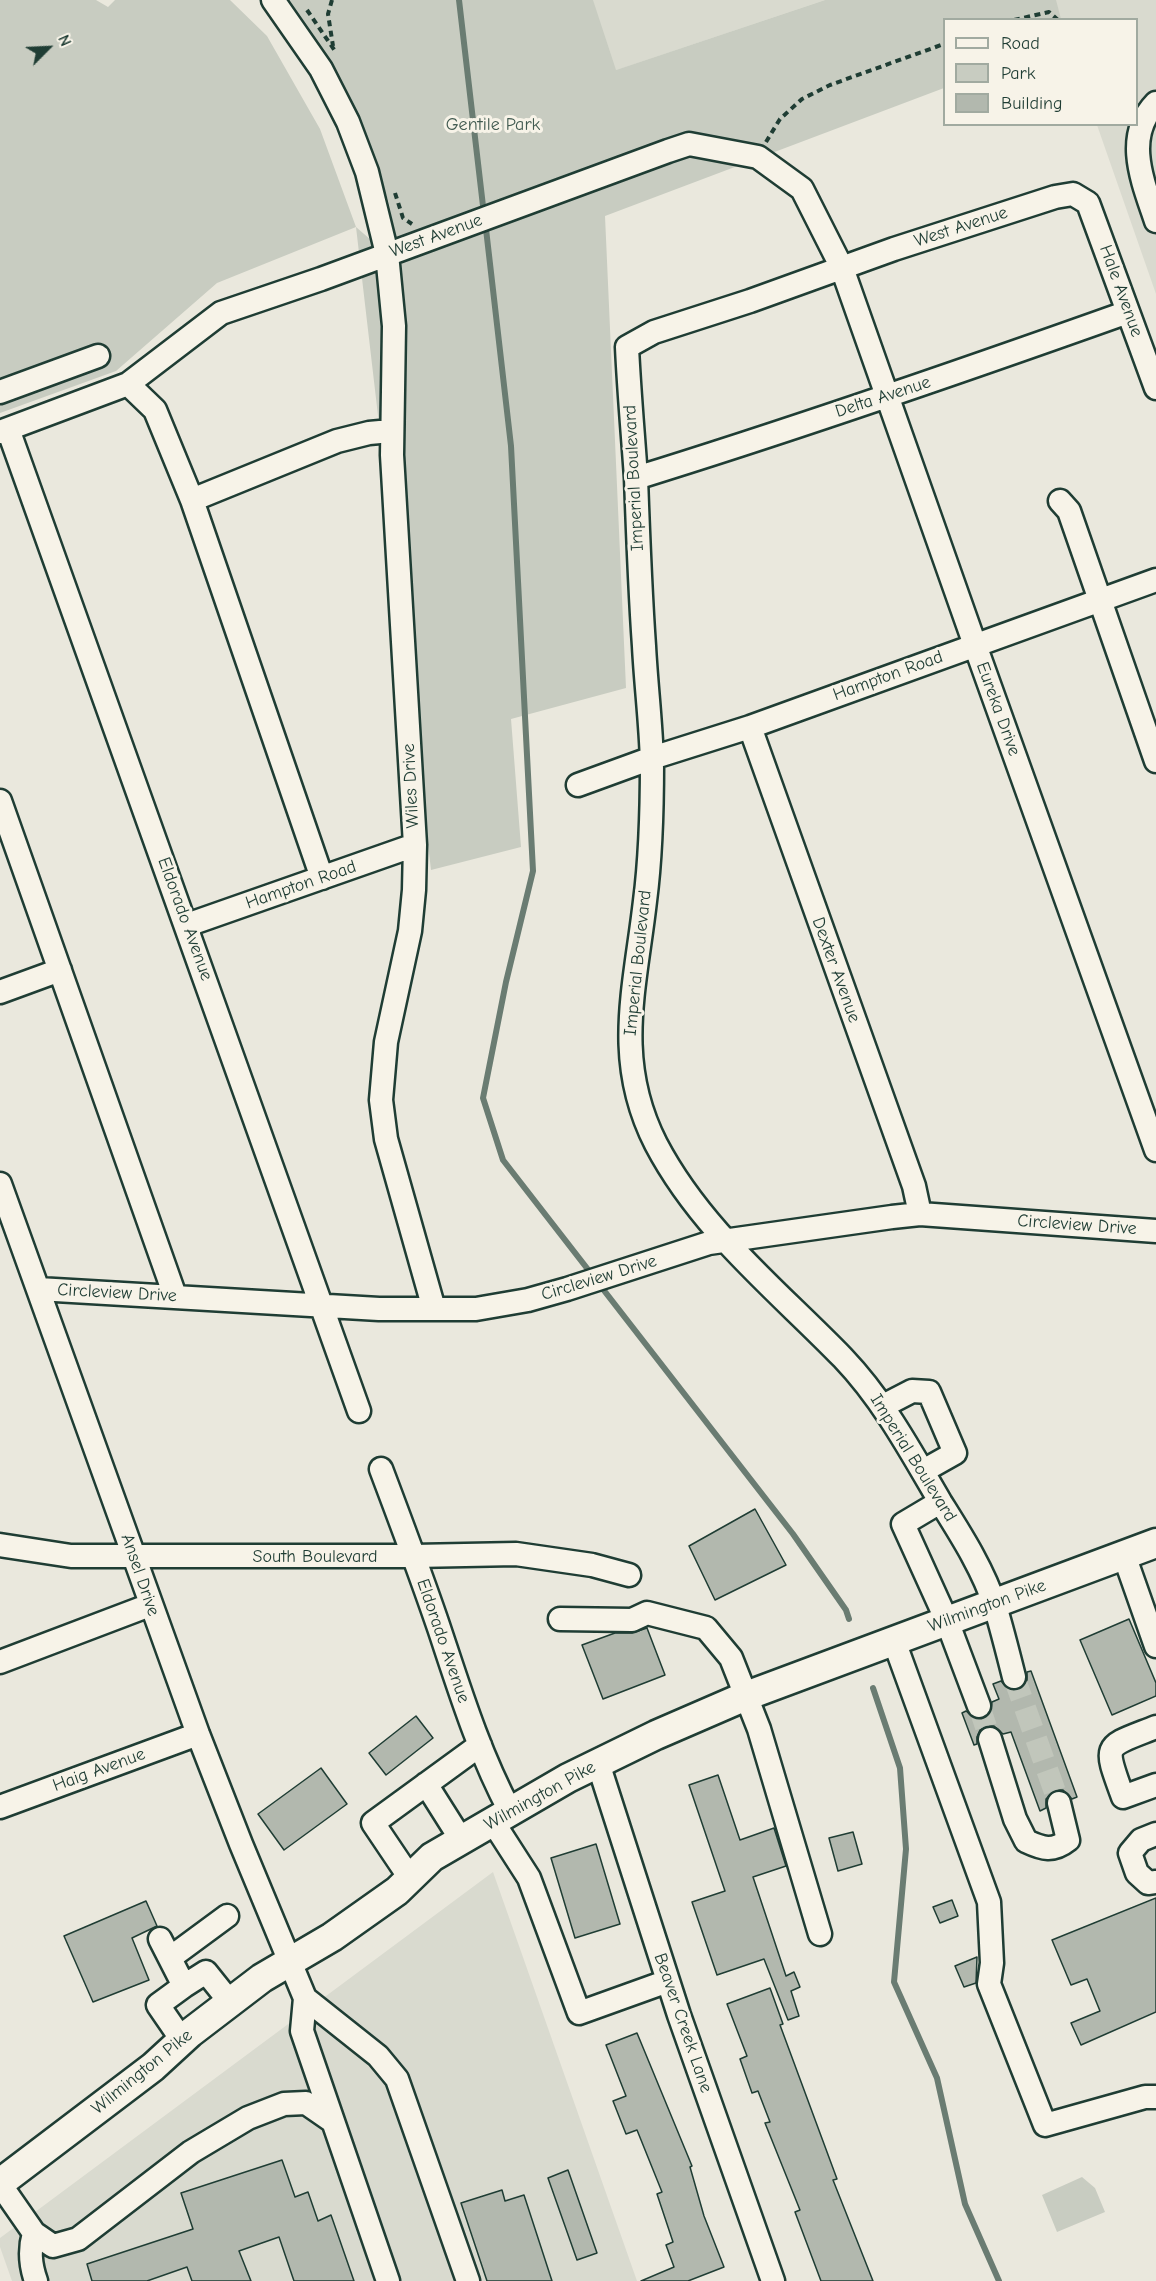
<!DOCTYPE html>
<html>
<head>
<meta charset="utf-8">
<style>
	body { margin:0 }
	#map { position:relative; width:1156px; height:2281px; overflow:hidden; background:#eae8dd; font-family:"Comic Neue",sans-serif }
	canvas { display:block }
	.legend { position:absolute; left:943px; top:18px; width:195px; height:108px; box-sizing:border-box; background:#f7f3e8; border:2px solid #a1aaa0; margin:0; padding:8px 10px; list-style:none; font-size:18px; color:#1f3d34 }
	.legend li { display:flex; align-items:center; gap:12px; height:30px }
	.legend b { width:30px; border:2px solid #a1aaa0 }
	.north { position:absolute; left:18px; top:18px; width:60px; height:60px; -webkit-text-stroke:4px #f7f3e8; paint-order:stroke; rotate:66deg; font-size:16px; font-weight:700; line-height:24px; text-align:center; color:#1f3d34 }
	.north::after { content:''; display:block; margin:auto; width:21px; height:27px; background:#1f3d34; clip-path:polygon(50% 0,100% 100%,50% 72%,0 100%) }
</style>
</head>
<body>
<div id="map">
<canvas width="1156" height="2281"></canvas>
<ul class="legend">
<li><b style="height:8px;background:#f7f3e8"></b>Road</li>
<li><b style="height:16px;background:#c8ccc1"></b>Park</li>
<li><b style="height:16px;background:#b2b8ae"></b>Building</li>
</ul>
<div class="north">N</div>
</div>
<script>
const context = document.querySelector('canvas').getContext('2d');
context.lineJoin = 'round';
function fillPath(path, color) {
  context.fillStyle = color;
  context.fill(path, 'evenodd');
}
function strokePath(path, color, width, dash) {
  context.strokeStyle = color;
  context.lineWidth = width;
  context.lineCap = dash ? 'butt' : 'round';
  context.setLineDash(dash || []);
  context.stroke(path);
}
function drawText(font, color, halo, rows, align = 'center') {
  context.font = font + ' "Comic Neue",sans-serif';
  context.lineWidth = 6;
  context.setLineDash([]);
  context.textBaseline = 'middle';
  context.strokeStyle = halo;
  context.fillStyle = color;
  for (const [text, x, y, turn = 0] of rows) {
    context.save();
    context.translate(x, y);
    context.rotate((+turn || 0) * Math.PI / 180);
    context.textAlign = isNaN(turn) ? turn : align;
    if (halo) context.strokeText(text, 0, 0);
    context.fillText(text, 0, 0);
    context.restore();
  }
}
fillPath(new Path2D(`
	M 540,0 L 825,0 L 551,92 Z
	M 1053,0 L 1156,0 L 1156,294 L 1097,125 L 1136,124 L 1136,20 L 1060,19 Z
	M 493,1872 L 637,2281 L 12,2281 L 0,2247 L 0,2238 Z`), '#d9dacf');
fillPath(new Path2D(`
	M 0,0 L 96,0 L 108,7 L 115,0 L 230,0 L 267,36 L 320,129 L 356,227 L 387,254 L 395,241 C 392,228 392,213 388,200 C 367,136 328,53 287,0 L 593,0 L 616,70 L 825,0 L 1056,0 L 1061,19 L 944,20 L 944,88 L 605,216 L 626,688 L 511,719 L 521,847 L 431,870 L 356,227 L 217,283 L 116,371 L 0,413 Z
	M 1082,2177 L 1095,2188 L 1105,2212 L 1057,2232 L 1042,2195 Z`), '#c8ccc1');
strokePath(new Path2D(`
	M 459,0 L 483,206
	M 486,229 L 511,446 L 533,871 L 506,982 L 483,1098 L 503,1160 L 593,1276
	M 599,1284 L 793,1534 L 846,1610 L 849,1619
	M 873,1688 L 900,1768 L 906,1849 L 894,1982 L 937,2078 L 965,2204 L 999,2281`), '#6a7c72', 6);
const building = new Path2D(`
	M 755,1509 L 786,1565 L 715,1600 L 689,1546 Z
	M 1129,1619 L 1156,1683 L 1156,1696 L 1112,1715 L 1080,1640 Z
	M 647,1628 L 665,1675 L 603,1699 L 582,1645 L 615,1633 L 632,1633 Z
	M 1031,1671 L 1077,1797 L 1072,1799 L 1063,1790 L 1055,1790 L 1046,1799 L 1046,1808 L 1040,1811 L 1011,1732 L 1003,1734 L 994,1726 L 985,1726 L 980,1730 L 977,1737 L 977,1744 L 974,1745 L 962,1713 L 966,1711 L 976,1719 L 984,1718 L 990,1714 L 992,1702 L 999,1699 L 993,1684 L 1001,1681 L 1010,1690 L 1018,1690 L 1024,1686 L 1027,1680 L 1027,1672 Z
	M 416,1716 L 433,1738 L 386,1775 L 369,1753 Z
	M 321,1768 L 347,1804 L 284,1850 L 258,1814 Z
	M 718,1775 L 740,1840 L 774,1828 L 786,1866 L 753,1877 L 786,1976 L 794,1972 L 800,1987 L 791,1991 L 799,2016 L 788,2020 L 764,1959 L 717,1975 L 692,1902 L 725,1891 L 689,1785 Z
	M 853,1832 L 862,1864 L 838,1871 L 829,1838 Z
	M 596,1844 L 620,1924 L 575,1938 L 551,1858 Z
	M 1156,1898 L 1156,2012 L 1081,2045 L 1071,2023 L 1100,2011 L 1087,1979 L 1071,1985 L 1052,1940 Z
	M 952,1900 L 958,1916 L 940,1923 L 933,1907 Z
	M 146,1901 L 157,1926 L 132,1938 L 149,1980 L 93,2002 L 64,1936 Z
	M 977,1957 L 976,1983 L 964,1987 L 955,1966 Z
	M 770,1988 L 783,2024 L 780,2025 L 837,2179 L 833,2180 L 873,2281 L 821,2281 L 795,2212 L 800,2210 L 765,2123 L 770,2122 L 758,2091 L 752,2093 L 740,2059 L 747,2056 L 727,2004 Z
	M 637,2033 L 692,2166 L 690,2167 L 704,2216 L 724,2267 L 688,2281 L 641,2281 L 674,2267 L 666,2245 L 673,2242 L 657,2194 L 662,2192 L 637,2130 L 626,2134 L 613,2101 L 626,2096 L 606,2045 Z
	M 282,2160 L 295,2197 L 308,2192 L 318,2221 L 331,2215 L 354,2281 L 294,2281 L 279,2237 L 239,2251 L 251,2281 L 192,2281 L 187,2267 L 147,2281 L 92,2281 L 87,2264 L 193,2229 L 181,2193 Z
	M 568,2170 L 597,2253 L 577,2260 L 548,2178 Z
	M 502,2190 L 505,2201 L 524,2195 L 552,2281 L 487,2281 L 461,2203 Z`);
fillPath(building, '#b2b8ae');
strokePath(building, '#1f3d34', 1.5);
strokePath(new Path2D(`
	M 1014,1677 L 1059,1803
	M 979,1706 L 990,1739`), '#c1c6bb', 22, [22, 11]);
const minor = new Path2D(`
	M 273,0 L 321,69 L 348,122 L 367,172 L 387,254 L 394,326 L 392,455 L 415,845 L 414,890 L 410,931 L 386,1042 L 381,1100 L 386,1139 L 434,1309
	M 1156,103 C 1123,137 1143,182 1156,221
	M 128,384 L 155,410 L 192,500 L 322,878
	M 0,392 L 98,356
	M 8,429 L 359,1411
	M 0,432 L 128,384 L 221,313 L 321,279 L 668,151 L 689,144 L 758,157 L 802,189 L 842,268 L 975,645 L 1156,1150
	M 636,478 C 801,427 965,370 1128,312
	M 192,500 L 337,441 L 369,433 L 391,431
	M 1060,501 L 1069,511 L 1156,761
	M 750,727 L 914,1186 L 920,1214
	M 578,785 L 652,758 L 750,727 L 1156,580
	M 0,801 L 175,1296
	M 187,925 L 415,845
	M 0,992 L 60,970
	M 0,1184 L 198,1734 L 241,1844 L 305,1998 L 378,2056 L 397,2079 L 468,2281
	M 38,1289 L 379,1309 L 476,1309 L 528,1300 L 567,1289 L 709,1243 L 892,1217 L 920,1214 L 1156,1231
	M 883,1406 L 912,1391 L 929,1392 L 955,1453 L 923,1471
	M 381,1469 C 401,1522 421,1575 439,1628 C 460,1691 479,1753 510,1811
	M 940,1502 L 903,1524 L 947,1621 L 979,1706
	M 0,1545 L 71,1556 L 414,1556 L 516,1554 L 592,1565 L 629,1575
	M 1124,1555 L 1156,1646
	M 560,1619 L 632,1620 L 647,1613 L 706,1628 L 731,1658 L 759,1729 L 820,1934
	M 894,1641 L 989,1902 L 992,1963 L 989,1984 L 1045,2125 L 1145,2097 L 1156,2097
	M 0,1662 L 150,1605
	M 1014,1677 C 1008,1653 1002,1629 995,1606 C 983,1569 961,1535 941,1503 C 911,1452 884,1401 843,1358 C 777,1290 701,1230 656,1144 C 613,1060 635,989 645,901 C 651,855 652,809 652,763 C 651,724 646,685 644,646 C 640,590 638,534 636,478 C 633,434 629,391 627,347 L 654,332 L 750,301 L 894,249 L 1055,197 L 1073,194 L 1088,203 L 1156,388
	M 1156,1727 C 1103,1748 1103,1742 1123,1797 L 1156,1785
	M 990,1739 L 1015,1819 L 1026,1841 C 1043,1849 1053,1852 1068,1840 L 1059,1803
	M 598,1763 L 679,2015 L 773,2281
	M 426,1784 L 462,1841
	M 0,1807 L 198,1734
	M 493,1822 L 529,1878 L 579,2013 L 668,1981
	M 1156,1834 L 1141,1840 L 1130,1853 L 1137,1873 L 1148,1883 L 1156,1882
	M 410,1878 L 373,1823 L 480,1745
	M 160,1939 L 184,1986 L 158,2005 L 182,2040
	M 170,1958 L 227,1916
	M 184,1986 L 206,1972 L 230,2002
	M 305,1998 L 302,2031 L 388,2281
	M 0,2184 L 34,2233 L 53,2246 L 78,2239 L 191,2152 L 248,2118 L 284,2104 L 306,2103 L 332,2121
	M 34,2233 C 29,2250 30,2264 36,2281`);
const major = new Path2D(`
	M 0,2183 L 153,2067 L 190,2033 L 262,1978 L 332,1937 L 397,1891 L 432,1857 L 568,1778 L 656,1735 L 746,1696 L 1156,1543`);
strokePath(minor, '#1f3d34', 27);
strokePath(major, '#1f3d34', 33);
strokePath(new Path2D(`
	M 332,0 L 328,14 L 333,46
	M 307,10 L 335,51
	M 1014,20 L 1049,12 L 1058,20
	M 766,142 L 780,119 L 802,99 L 830,85 L 944,44
	M 395,193 L 403,218 L 412,224`), '#1f3d34', 4, [6, 4.5]);
strokePath(minor, '#f7f3e8', 22);
strokePath(major, '#f7f3e8', 28);
drawText('18px', '#415a50', '#f7f3e8', [
	["Gentile Park",493,125]
]);
drawText('18px', '#1f3d34', '#f7f3e8', [
	["West Avenue",961,227,-18],
	["West Avenue",436,236,-20],
	["Hale Avenue",1121,291,70],
	["Delta Avenue",883,397,-18],
	["Imperial Boulevard",634,478,-93],
	["Hampton Road",888,676,-20],
	["Eureka Drive",998,709,70],
	["Wiles Drive",411,786,-93],
	["Hampton Road",301,885,-19],
	["Eldorado Avenue",185,919,70],
	["Imperial Boulevard",638,963,-84],
	["Dexter Avenue",836,970,70],
	["Circleview Drive",1077,1225,4],
	["Circleview Drive",599,1278,-17],
	["Circleview Drive",117,1293,3],
	["Imperial Boulevard",913,1458,58],
	["South Boulevard",315,1557],
	["Ansel Drive",140,1575,71],
	["Wilmington Pike",987,1606,-20],
	["Eldorado Avenue",443,1641,71],
	["Haig Avenue",99,1770,-20],
	["Wilmington Pike",540,1796,-29],
	["Beaver Creek Lane",683,2023,71],
	["Wilmington Pike",142,2072,-39]
]);
</script>
</body>
</html>
